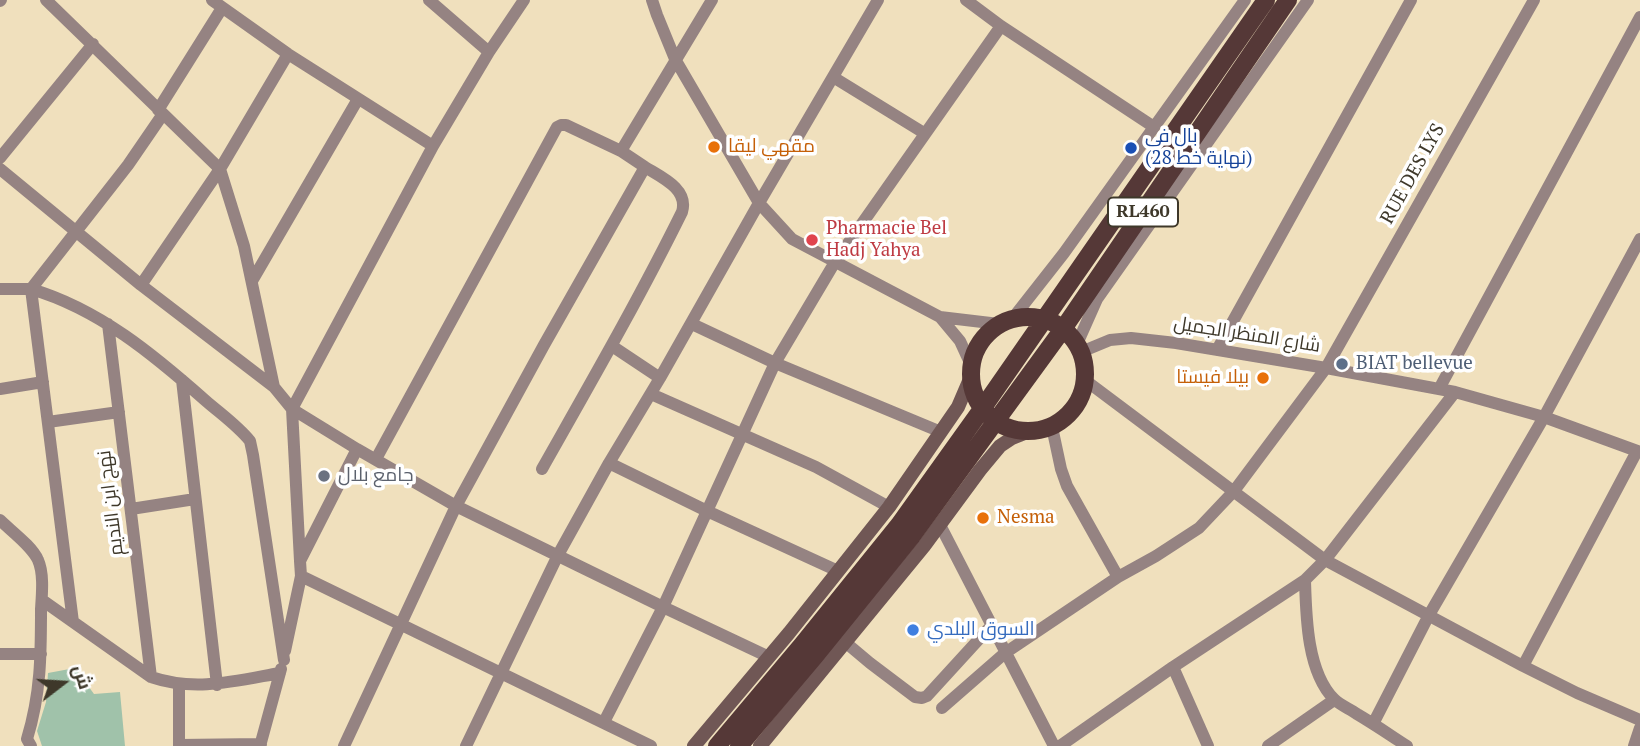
<!DOCTYPE html>
<html>
<head>
<meta charset="utf-8">
<style>
	body { margin:0 }
	#map { position:relative; width:1640px; height:746px; overflow:hidden; background:#f0e0bd; font-family:"PT Serif",Cairo,serif }
	canvas { display:block }
	.north { position:absolute; left:28px; top:648px; width:70px; height:70px; -webkit-text-stroke:5px #fff; paint-order:stroke; rotate:73deg; font-size:19px; font-weight:700; line-height:28px; text-align:center; color:#3e382a }
	.north::after { content:''; display:block; margin:auto; width:24px; height:32px; background:#3e382a; clip-path:polygon(50% 0,100% 100%,50% 72%,0 100%) }
</style>
</head>
<body>
<div id="map">
<canvas width="1640" height="746"></canvas>
<div class="north">ش</div>
</div>
<script>
const context = document.querySelector('canvas').getContext('2d');
context.lineJoin = 'round';
function fillPath(path, color) {
  context.fillStyle = color;
  context.fill(path, 'evenodd');
}
function strokePath(path, color, width, dash) {
  context.strokeStyle = color;
  context.lineWidth = width;
  context.lineCap = dash ? 'butt' : 'round';
  context.setLineDash(dash || []);
  context.stroke(path);
}
function drawText(font, color, halo, rows, align = 'center') {
  context.font = font + ' "PT Serif",Cairo,serif';
  context.lineWidth = 7;
  context.setLineDash([]);
  context.textBaseline = 'middle';
  context.strokeStyle = halo;
  context.fillStyle = color;
  for (const [text, x, y, turn = 0] of rows) {
    context.save();
    context.translate(x, y);
    context.rotate((+turn || 0) * Math.PI / 180);
    context.textAlign = isNaN(turn) ? turn : align;
    if (halo) context.strokeText(text, 0, 0);
    context.fillText(text, 0, 0);
    context.restore();
  }
}
fillPath(new Path2D(`
	M 75,668 L 94,694 L 120,692 L 125,746 L 42,746 L 37,731 L 46,702 L 48,673 Z`), '#a0c2aa');
strokePath(new Path2D(`
	M 46,0 L 220,169 L 244,246 L 274,387
	M 212,0 L 288,54 L 433,146
	M 429,0 L 489,52
	M 652,0 L 657,15 L 675,59 L 759,203 L 792,239 L 940,317 L 999,324
	M 966,0 L 1001,26 L 1154,127
	M 0,1 L 1,0
	M 833,77 L 924,133
	M 158,110 L 222,8
	M 0,158 L 93,44
	M 0,169 L 141,285 L 274,387 L 292,409 L 357,449 L 456,506 L 663,607 L 769,657
	M 252,281 L 358,99
	M 141,285 L 220,169 L 288,54
	M 0,289 L 31,289 L 128,165 L 163,114
	M 940,317 L 960,341 L 971,365
	M 1013,318 L 1064,253 L 1245,0
	M 108,324 L 151,677
	M 1077,344 L 1097,299 L 1308,0
	M 1217,350 L 1411,0
	M 1081,352 L 1110,340 L 1131,338 L 1176,343 L 1326,368 L 1455,392 L 1544,417 L 1640,452
	M 660,378 L 759,203 L 878,0
	M 182,380 L 217,685
	M 1085,380 L 1325,560 L 1523,666 L 1577,693 L 1640,720
	M 0,389 L 43,382
	M 1439,389 L 1640,17
	M 651,394 L 816,467 L 889,507
	M 48,422 L 119,412
	M 1052,427 L 1061,469 L 1067,486 L 1118,577
	M 941,432 L 775,363 L 835,262 L 1001,26
	M 357,449 L 300,561 L 301,576 L 651,746
	M 376,459 L 557,127 L 561,125 L 566,125 L 621,151 L 712,0
	M 609,463 L 707,511 L 838,571
	M 542,469 C 590,384 639,299 682,212 C 689,189 661,177 645,167
	M 131,509 L 195,499
	M 0,520 C 11,531 32,546 38,560 C 44,573 42,594 41,609 C 41,655 41,693 27,739 L 31,746
	M 940,525 L 1054,746
	M 300,561 L 292,409 L 433,146 L 489,52 L 524,0
	M 1305,580 C 1306,616 1307,672 1334,699 C 1340,705 1350,709 1357,714 C 1374,724 1390,735 1407,746
	M 42,600 L 151,677 C 195,692 235,681 280,673
	M 73,622 L 31,289 C 99,309 154,355 206,401 C 221,414 238,426 250,441 L 253,455 L 284,660
	M 845,642 L 870,663 L 915,697 L 922,698 L 927,696 L 991,626
	M 285,651 L 301,576
	M 0,654 L 41,654
	M 1523,666 L 1637,451
	M 1173,667 L 1208,746
	M 942,708 L 1005,653 L 1118,577 L 1156,556 L 1199,528 L 1234,491 L 1326,368 L 1534,0
	M 604,722 L 663,607 L 775,363 L 692,324
	M 1373,724 L 1429,615 L 1544,417 L 1640,239
	M 179,745 L 261,744
	M 179,746 L 179,684
	M 260,746 L 281,669
	M 344,746 L 456,506 L 544,345 L 645,167 L 621,151
	M 466,746 L 558,555 L 609,463 L 660,378 L 612,346
	M 1060,746 L 1173,667 L 1305,580 L 1325,560 L 1455,392
	M 1268,746 L 1334,700
	M 1634,746 L 1640,728`), '#958382', 12);
strokePath(new Path2D(`
	M 694,746 L 789,633 L 889,507 L 958,407 L 970,379
	M 760,746 L 924,546 L 980,470 L 1000,446 L 1012,438 L 1027,432`), '#705755', 14);
strokePath(new Path2D(`
	M971 374a57 57 0 1 1 114 0a57 57 0 1 1-114 0Z
	M 717,746 L 802,645 L 899,525 L 982,409 L 1266,0
	M 739,746 L 815,656 L 912,536 L 1063,329 L 1288,0`), '#553837', 18);
for (const [x, y, r, color] of [
	[714,147,7,"#e8710a"],
	[1131,148,7,"#1a4fb4"],
	[812,240,7,"#e0444e"],
	[1342,364,7,"#5c6f8a"],
	[1263,378,7,"#e8710a"],
	[324,476,7,"#6b7280"],
	[983,518,7,"#e8710a"],
	[913,630,7,"#3f7fe0"]
]) {
  const dot = new Path2D();
  dot.arc(x, y, r, 0, 2 * Math.PI);
  context.fillStyle = color;
  context.fill(dot);
  strokePath(dot, '#fff', 2.5);
}
for (const [x, y, w] of [
	[1143,212,70]
]) {
  const box = new Path2D();
  box.roundRect(x - w / 2, y - 14.5, w, 29, 5);
  context.fillStyle = '#fff';
  context.fill(box);
  strokePath(box, '#3e382a', 2);
}
drawText('bold 18px', '#3e382a', null, [
	["RL460",1143,212]
]);
drawText('19px', '#164399', '#fff', [
	["بال في",1145,137],
	["(نهاية خط 28)",1145,159]
], 'left');
drawText('19px', '#c56008', '#fff', [
	["مقهي ليقا",728,147],
	["بيلا فيستا",1249,378,"right"],
	["Nesma",997,518]
], 'left');
drawText('19px', '#3e382a', '#fff', [
	["RUE DES LYS",1413,174,-61],
	["شارع المنظر الجميل",1247,335,9],
	["نهج ابن النديم",111,503,-97]
]);
drawText('19px', '#be3a42', '#fff', [
	["Pharmacie Bel",826,229],
	["Hadj Yahya",826,251]
], 'left');
drawText('19px', '#4e5e75', '#fff', [
	["BIAT bellevue",1356,364]
], 'left');
drawText('19px', '#5b616d', '#fff', [
	["جامع بلال",338,476]
], 'left');
drawText('19px', '#366cbe', '#fff', [
	["السوق البلدي",927,630]
], 'left');
</script>
</body>
</html>
